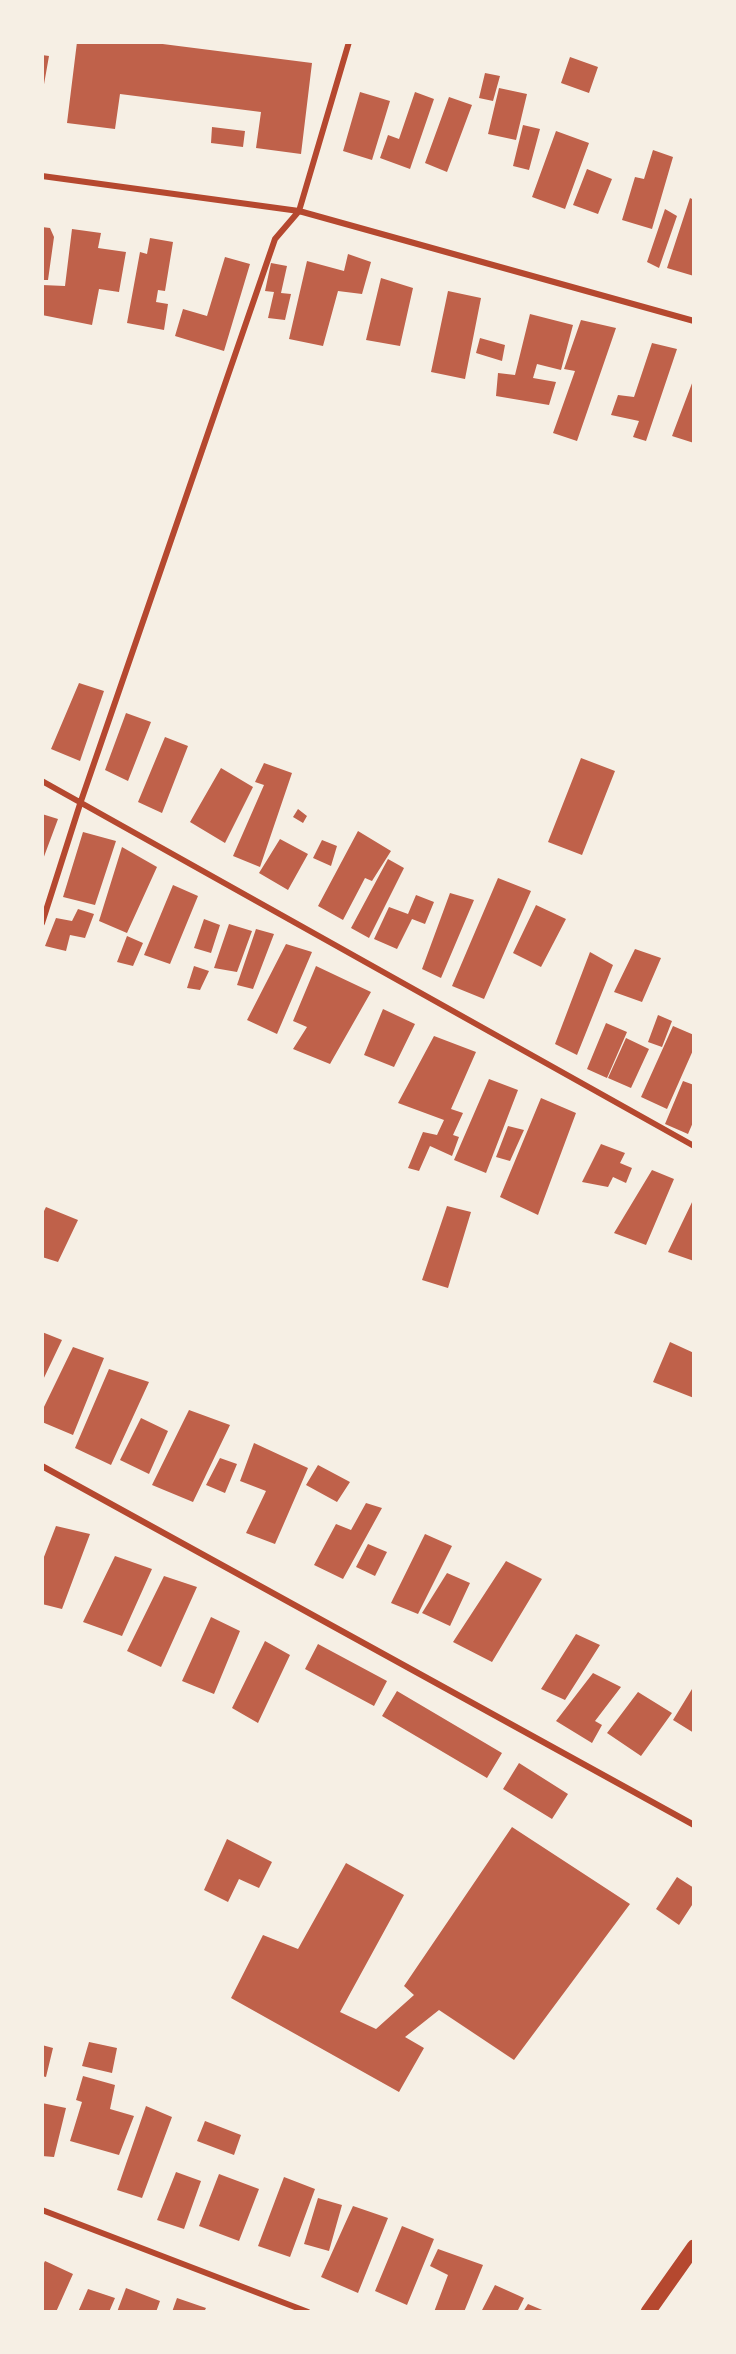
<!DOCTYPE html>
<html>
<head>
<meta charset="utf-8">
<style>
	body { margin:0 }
	#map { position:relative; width:736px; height:2354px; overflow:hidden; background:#f6efe4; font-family:"Open Sans",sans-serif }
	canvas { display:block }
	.frame { position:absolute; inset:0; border:44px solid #f6efe4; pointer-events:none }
</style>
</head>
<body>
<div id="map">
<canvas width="736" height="2354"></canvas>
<div class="frame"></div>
</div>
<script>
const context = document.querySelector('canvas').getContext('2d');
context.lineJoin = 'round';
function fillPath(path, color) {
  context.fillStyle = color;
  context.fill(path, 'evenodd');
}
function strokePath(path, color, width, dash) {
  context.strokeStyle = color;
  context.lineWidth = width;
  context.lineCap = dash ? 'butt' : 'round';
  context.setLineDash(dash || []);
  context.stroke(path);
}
fillPath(new Path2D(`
	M 77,42 L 147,42 L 312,63 L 301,154 L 256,148 L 261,112 L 120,94 L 115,129 L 67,123 Z
	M 42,55 L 49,56 L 43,90 L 42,90 Z
	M 570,57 L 598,67 L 589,93 L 561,83 Z
	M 485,73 L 500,76 L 493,101 L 479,98 Z
	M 499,88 L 527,94 L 516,140 L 488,134 Z
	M 360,92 L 390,101 L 372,160 L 343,151 Z
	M 415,92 L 434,99 L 410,169 L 380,158 L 388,135 L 399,139 Z
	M 449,97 L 472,105 L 447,172 L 425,163 Z
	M 523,125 L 540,129 L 529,170 L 513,166 Z
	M 212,127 L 245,131 L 243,147 L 211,143 Z
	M 556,131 L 589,143 L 565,209 L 532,197 Z
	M 653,150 L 673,157 L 652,229 L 622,220 L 635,177 L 644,179 Z
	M 587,169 L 612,179 L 598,214 L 573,205 Z
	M 690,198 L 694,200 L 694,276 L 667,268 Z
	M 665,209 L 677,216 L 659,268 L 647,262 Z
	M 42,227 L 50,228 L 54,237 L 48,280 L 42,280 Z
	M 72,229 L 101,233 L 98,248 L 126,252 L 119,292 L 99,289 L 92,325 L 42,315 L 42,285 L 65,286 Z
	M 150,238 L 173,242 L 165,291 L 158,290 L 156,302 L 168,304 L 164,330 L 127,323 L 140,252 L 147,254 Z
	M 348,254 L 371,262 L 362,294 L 338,291 L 323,346 L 289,339 L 307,261 L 344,271 Z
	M 225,257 L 250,264 L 224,351 L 175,336 L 183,309 L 207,316 Z
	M 271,263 L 287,266 L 281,293 L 291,294 L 285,320 L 268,318 L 274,292 L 265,291 Z
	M 381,278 L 413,288 L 400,346 L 366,340 Z
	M 448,291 L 481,298 L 465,379 L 431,372 Z
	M 530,314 L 573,325 L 561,370 L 537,364 L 533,378 L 556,382 L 549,405 L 496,396 L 498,373 L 515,375 Z
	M 581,320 L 616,328 L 577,441 L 553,433 L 575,371 L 564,369 Z
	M 480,338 L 505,345 L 502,361 L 476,353 Z
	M 652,343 L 677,349 L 646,441 L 633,437 L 639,421 L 611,415 L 618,395 L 634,397 Z
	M 694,378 L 694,443 L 672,436 Z
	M 79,683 L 104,691 L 80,761 L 51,749 Z
	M 126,713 L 151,722 L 128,781 L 105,770 Z
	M 165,737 L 188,746 L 162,813 L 138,802 Z
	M 581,758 L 615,771 L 582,855 L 548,842 Z
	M 264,763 L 292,773 L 260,867 L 233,856 L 264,785 L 255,782 Z
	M 221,768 L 253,787 L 225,843 L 190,822 Z
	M 298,809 L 307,816 L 303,823 L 293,817 Z
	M 42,814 L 58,819 L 42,862 Z
	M 358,831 L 391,851 L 372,881 L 365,878 L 343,920 L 318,906 Z
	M 83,832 L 116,841 L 95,905 L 63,897 Z
	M 280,839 L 308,854 L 288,890 L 259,873 Z
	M 322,840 L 337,846 L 331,866 L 313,858 Z
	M 122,847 L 157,867 L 127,933 L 99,921 Z
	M 388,859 L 404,868 L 369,938 L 351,928 Z
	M 498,878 L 531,891 L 484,999 L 452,986 Z
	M 173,885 L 198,896 L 170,964 L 144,955 Z
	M 450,893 L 474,900 L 441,978 L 422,969 Z
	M 416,895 L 434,902 L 425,924 L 412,919 L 397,949 L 374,939 L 389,907 L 408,914 Z
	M 536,905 L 566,919 L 541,967 L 513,953 Z
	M 78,909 L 94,914 L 85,938 L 70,935 L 66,951 L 45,946 L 56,918 L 72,921 Z
	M 204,919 L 220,925 L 211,953 L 194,948 Z
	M 229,924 L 252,931 L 237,972 L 214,968 Z
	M 256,929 L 274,934 L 253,989 L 237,985 Z
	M 127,936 L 143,943 L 133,966 L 117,962 Z
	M 286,944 L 312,952 L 277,1034 L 247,1020 Z
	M 635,949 L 661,958 L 642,1002 L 614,992 Z
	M 590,952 L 613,965 L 577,1055 L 555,1044 Z
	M 194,966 L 209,971 L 200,990 L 187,988 Z
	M 316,966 L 371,992 L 330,1064 L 293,1049 L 307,1027 L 293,1021 Z
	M 383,1009 L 415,1024 L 394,1067 L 364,1055 Z
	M 658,1015 L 672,1021 L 662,1047 L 648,1042 Z
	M 606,1023 L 627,1032 L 607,1078 L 587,1069 Z
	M 673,1026 L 694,1035 L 694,1048 L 667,1109 L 641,1097 Z
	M 434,1036 L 476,1052 L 451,1109 L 463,1113 L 453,1135 L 459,1137 L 452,1156 L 430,1146 L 419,1171 L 408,1168 L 423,1132 L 437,1135 L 444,1120 L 398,1103 Z
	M 626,1038 L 649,1049 L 631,1088 L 608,1078 Z
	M 489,1079 L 518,1090 L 486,1173 L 454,1160 Z
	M 683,1081 L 694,1085 L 694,1120 L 688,1134 L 665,1124 Z
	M 541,1098 L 576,1113 L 538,1215 L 500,1197 Z
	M 508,1126 L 524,1130 L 510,1161 L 496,1157 Z
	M 601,1144 L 625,1153 L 620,1163 L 632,1168 L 626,1183 L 613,1177 L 608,1187 L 582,1182 Z
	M 652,1170 L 674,1179 L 646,1245 L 614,1233 Z
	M 694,1198 L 694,1261 L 668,1252 Z
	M 447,1206 L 471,1212 L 448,1288 L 422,1280 Z
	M 46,1207 L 78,1220 L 58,1262 L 42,1257 L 42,1215 Z
	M 42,1332 L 62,1340 L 42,1382 Z
	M 670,1342 L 694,1353 L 694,1398 L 653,1382 Z
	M 73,1347 L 104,1358 L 73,1435 L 42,1422 L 42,1411 Z
	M 109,1369 L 149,1382 L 111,1465 L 75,1448 Z
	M 189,1410 L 230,1425 L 193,1502 L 152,1485 Z
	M 141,1418 L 168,1431 L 149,1474 L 120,1460 Z
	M 254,1443 L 308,1468 L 275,1544 L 246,1533 L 266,1491 L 240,1481 Z
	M 220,1458 L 237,1464 L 225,1493 L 206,1485 Z
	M 318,1465 L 350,1482 L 337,1502 L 306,1485 Z
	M 366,1503 L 382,1508 L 343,1579 L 314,1565 L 336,1524 L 351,1530 Z
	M 56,1526 L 90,1534 L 62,1609 L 42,1604 L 42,1562 Z
	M 425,1534 L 452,1546 L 418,1614 L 391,1603 Z
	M 368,1544 L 387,1552 L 375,1576 L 356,1567 Z
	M 115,1556 L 152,1569 L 122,1636 L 83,1622 Z
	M 506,1561 L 542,1579 L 492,1662 L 453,1642 Z
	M 447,1573 L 470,1583 L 450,1626 L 422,1613 Z
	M 164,1576 L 197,1587 L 161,1667 L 127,1651 Z
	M 211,1617 L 240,1631 L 214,1694 L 182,1681 Z
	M 576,1634 L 600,1645 L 565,1700 L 541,1689 Z
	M 265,1641 L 290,1655 L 258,1723 L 232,1708 Z
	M 318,1644 L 387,1681 L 374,1706 L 305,1669 Z
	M 593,1673 L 621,1687 L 595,1721 L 602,1725 L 592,1743 L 556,1721 Z
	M 692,1689 L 694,1691 L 694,1733 L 673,1720 Z
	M 397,1691 L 502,1753 L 487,1778 L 382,1716 Z
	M 638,1692 L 672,1713 L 641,1756 L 607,1733 Z
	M 519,1763 L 568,1794 L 552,1819 L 503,1789 Z
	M 512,1827 L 630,1904 L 514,2060 L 439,2010 L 405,2037 L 424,2048 L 399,2092 L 231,1998 L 263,1935 L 298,1949 L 346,1863 L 404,1895 L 340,2012 L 376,2029 L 414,1995 L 404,1986 Z
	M 227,1839 L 272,1862 L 259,1888 L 239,1879 L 228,1902 L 204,1890 Z
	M 677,1877 L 694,1888 L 694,1902 L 679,1925 L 656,1909 Z
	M 89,2042 L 117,2048 L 112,2073 L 82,2066 Z
	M 42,2045 L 53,2048 L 46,2077 L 42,2076 Z
	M 83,2076 L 115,2085 L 110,2109 L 134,2116 L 119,2155 L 70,2141 L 82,2102 L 76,2100 Z
	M 42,2103 L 66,2108 L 54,2157 L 42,2156 Z
	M 146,2106 L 172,2117 L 142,2198 L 117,2190 Z
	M 205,2121 L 241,2135 L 234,2155 L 197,2141 Z
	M 176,2172 L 201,2181 L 184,2229 L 157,2220 Z
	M 219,2174 L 259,2189 L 239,2241 L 199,2226 Z
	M 284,2177 L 315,2189 L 290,2257 L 258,2246 Z
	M 318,2198 L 342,2205 L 329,2251 L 304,2244 Z
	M 353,2206 L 388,2218 L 358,2293 L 321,2277 Z
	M 402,2226 L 434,2239 L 407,2305 L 375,2291 Z
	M 438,2249 L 483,2265 L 464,2312 L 434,2312 L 448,2275 L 430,2266 Z
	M 45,2261 L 73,2274 L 56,2312 L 42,2312 L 42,2267 Z
	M 495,2285 L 524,2298 L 517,2312 L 481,2312 Z
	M 126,2288 L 160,2301 L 156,2312 L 117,2312 Z
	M 88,2289 L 115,2298 L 109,2312 L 78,2312 Z
	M 177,2298 L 206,2308 L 204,2312 L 172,2312 Z
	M 528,2304 L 547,2312 L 523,2312 Z`), '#bf614a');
strokePath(new Path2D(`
	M 42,176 L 299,211 L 694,321
	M 42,781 L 694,1146
	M 42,923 L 81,801 L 275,239 L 299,211 L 349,42
	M 42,1466 L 694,1825
	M 42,2210 L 308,2312`), '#b5482f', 6);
strokePath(new Path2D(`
	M 648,2312 L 694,2247`), '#b5482f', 15);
</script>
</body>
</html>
